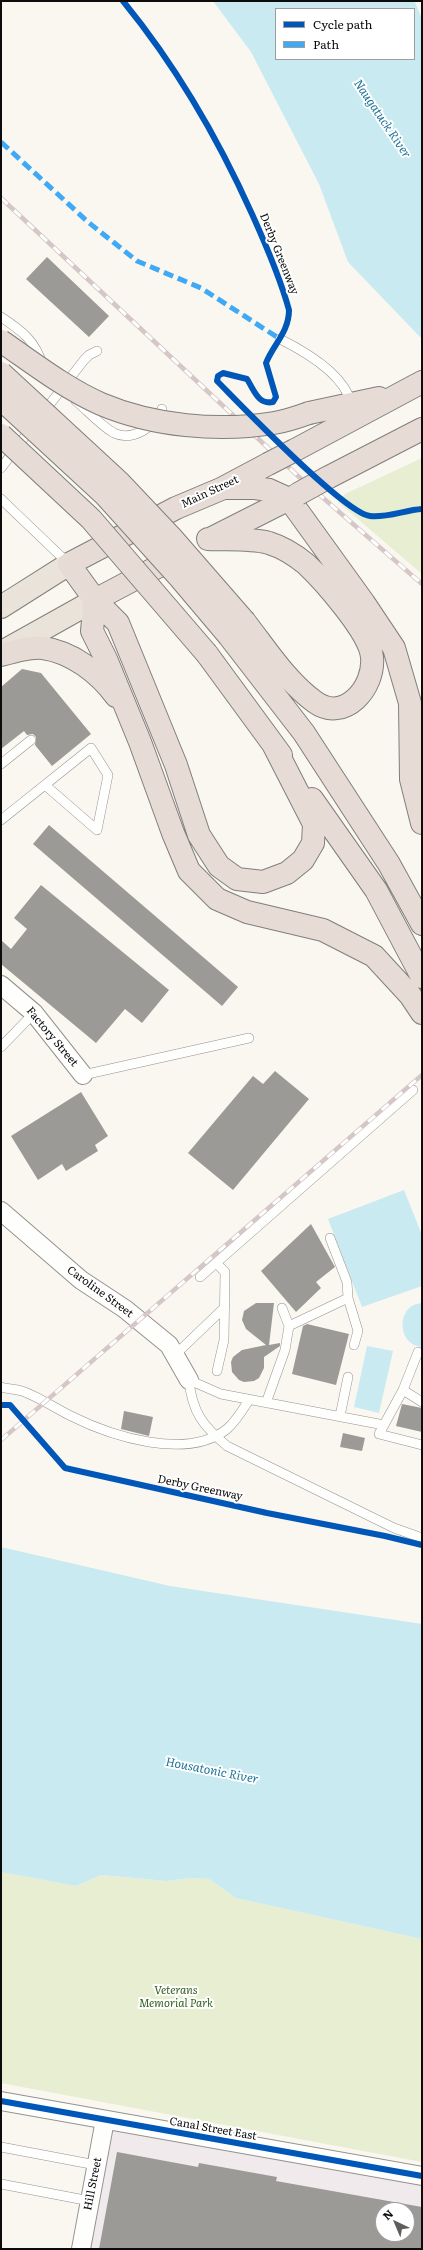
<!DOCTYPE html>
<html>
<head>
<meta charset="utf-8">
<style>
	body { margin:0 }
	#map { position:relative; width:423px; height:2250px; overflow:hidden; background:#faf7f0; font-family:Literata,serif }
	canvas { display:block }
	.frame { position:absolute; inset:0; border:2px solid #0c0c0c; pointer-events:none }
	.legend { position:absolute; left:275px; top:8px; width:140px; height:52px; box-sizing:border-box; background:#fff; border:1px solid #9e9e9e; margin:0; padding:5px 7px; list-style:none; font-size:12px; color:#0c0c0c }
	.legend li { display:flex; align-items:center; gap:8px; height:20px }
	.legend b { width:20px; border:1px solid #9e9e9e }
	.north { position:absolute; left:375px; top:2202px; width:40px; height:40px; box-sizing:border-box; background:#fff; border:1px solid #9e9e9e; border-radius:50%; rotate:316deg; font-size:11px; font-weight:700; line-height:16px; text-align:center; color:#0c0c0c }
	.north::after { content:''; display:block; margin:auto; width:14px; height:18px; background:#5f5e5c; clip-path:polygon(50% 0,100% 100%,50% 72%,0 100%) }
</style>
</head>
<body>
<div id="map">
<canvas width="423" height="2250"></canvas>
<div class="frame"></div>
<ul class="legend">
<li><b style="height:5px;background:#0057b8"></b>Cycle path</li>
<li><b style="height:5px;background:#3fa9f5"></b>Path</li>
</ul>
<div class="north">N</div>
</div>
<script>
const context = document.querySelector('canvas').getContext('2d');
context.lineJoin = 'round';
function fillPath(path, color) {
  context.fillStyle = color;
  context.fill(path, 'evenodd');
}
function strokePath(path, color, width, dash) {
  context.strokeStyle = color;
  context.lineWidth = width;
  context.lineCap = dash ? 'butt' : 'round';
  context.setLineDash(dash || []);
  context.stroke(path);
}
function drawText(font, color, halo, rows, align = 'center') {
  context.font = font + ' Literata,serif';
  context.lineWidth = 4;
  context.setLineDash([]);
  context.textBaseline = 'middle';
  context.strokeStyle = halo;
  context.fillStyle = color;
  for (const [text, x, y, turn = 0] of rows) {
    context.save();
    context.translate(x, y);
    context.rotate((+turn || 0) * Math.PI / 180);
    context.textAlign = isNaN(turn) ? turn : align;
    if (halo) context.strokeText(text, 0, 0);
    context.fillText(text, 0, 0);
    context.restore();
  }
}
fillPath(new Path2D(`
	M 105,2120 L 422,2176 L 422,2249 L 81,2249 ZM 383,2210 L 407,2210 L 407,2234 L 383,2234 Z`), '#f0eaed');
fillPath(new Path2D(`
	M 422,458 L 422,574 L 338,502 L 345,494 Z
	M 1,1872 L 76,1886 L 101,1875 L 167,1881 L 191,1878 L 209,1879 L 236,1898 L 422,1939 L 422,2162 L 1,2083 Z`), '#e7eed1');
fillPath(new Path2D(`
	M 213,1 L 415,2 L 422,19 L 422,339 L 348,262 L 319,184 L 251,52 ZM 276,9 L 414,9 L 414,59 L 276,59 Z
	M 404,1190 L 422,1235 L 422,1286 L 362,1307 L 328,1219 Z
	M 422,1303 L 422,1347 C 396,1345 396,1304 422,1303 Z
	M 367,1346 L 393,1351 L 379,1413 L 354,1407 Z
	M 1,1547 L 170,1586 L 422,1624 L 422,1939 L 236,1898 L 209,1879 L 191,1878 L 167,1881 L 101,1875 L 76,1886 L 1,1872 Z`), '#c9eaf1');
fillPath(new Path2D(`
	M 47,257 L 109,316 L 89,337 L 26,279 Z
	M 22,669 L 41,673 L 91,734 L 52,766 L 35,745 L 36,737 L 33,734 L 27,735 L 24,731 L 1,749 L 1,687 Z
	M 49,825 L 238,987 L 222,1006 L 33,844 Z
	M 41,885 L 169,990 L 142,1023 L 125,1009 L 96,1043 L 1,964 L 1,940 L 11,949 L 27,929 L 14,918 Z
	M 275,1071 L 309,1099 L 233,1190 L 188,1153 L 253,1076 L 263,1084 Z
	M 81,1092 L 108,1136 L 95,1145 L 98,1151 L 66,1171 L 62,1164 L 38,1180 L 11,1136 Z
	M 311,1224 L 335,1267 L 316,1282 L 321,1288 L 296,1312 L 261,1271 Z
	M 256,1303 L 274,1303 L 269,1345 L 280,1343 L 280,1346 L 264,1357 L 264,1368 L 259,1378 L 254,1381 L 244,1382 L 239,1380 L 232,1372 L 231,1362 L 233,1357 L 242,1350 L 266,1345 L 246,1329 L 242,1320 L 244,1311 Z
	M 307,1324 L 349,1334 L 336,1385 L 292,1374 L 303,1326 Z
	M 402,1404 L 422,1408 L 422,1432 L 396,1426 Z
	M 124,1411 L 153,1417 L 149,1436 L 121,1429 Z
	M 343,1433 L 365,1438 L 362,1451 L 340,1447 Z
	M 117,2152 L 198,2167 L 199,2163 L 277,2177 L 276,2181 L 422,2207 L 422,2249 L 99,2249 ZM 383,2210 L 407,2210 L 407,2234 L 383,2234 Z`), '#9c9a96');
const lane = new Path2D(`
	M 1,317 C 22,331 35,340 43,366
	M 280,339 C 306,352 344,374 351,403
	M 76,401 C 88,411 100,425 114,433 C 132,442 157,426 162,409
	M 43,413 L 84,360 L 89,355 L 97,351
	M 1,468 L 33,426
	M 1,499 L 69,564
	M 1,764 L 31,740
	M 1,820 L 91,748 L 108,775 L 97,830 L 45,785
	M 1,1047 L 34,1013
	M 83,1075 L 249,1038
	M 330,1238 L 347,1282 L 348,1298 L 358,1331 L 354,1345
	M 216,1263 L 225,1272 L 224,1340 L 217,1371
	M 200,1277 L 413,1090
	M 289,1326 L 348,1298
	M 418,1352 L 403,1390 L 379,1434 L 422,1445
	M 176,1354 L 225,1307
	M 1,1387 C 8,1389 15,1389 22,1391 C 39,1397 55,1408 71,1416 C 111,1436 187,1461 227,1429 C 236,1421 242,1411 249,1400
	M 403,1390 L 422,1402
	M 266,1403 L 285,1350 L 289,1326 L 282,1308
	M 340,1416 L 348,1377
	M 384,1425 L 221,1394 L 189,1380 C 192,1412 203,1426 227,1446 L 394,1528 L 422,1538
	M 1,2147 L 96,2165
	M 1,2184 L 90,2201`);
const street = new Path2D(`
	M 1,985 L 34,1013 L 83,1075
	M 1,1211 L 81,1280 L 125,1309 L 169,1345 L 189,1380
	M 1,2101 L 422,2176
	M 81,2249 L 105,2120`);
const primary = new Path2D(`
	M 1,607 L 69,564
	M 2,652 L 95,600`);
const highway = new Path2D(`
	M 309,413 L 379,398
	M 295,450 L 422,382
	M 268,464 L 221,489 L 176,508 L 69,564 L 95,600 L 118,623 L 176,765 L 199,835 L 219,866 L 237,879 L 263,882 L 287,873 L 303,860 L 313,843 L 314,824 L 273,744
	M 327,478 L 422,429
	M 228,488 L 255,488 L 269,490 L 289,499 L 364,603 L 394,648 L 410,703 L 411,779 L 422,823
	M 212,538 L 297,495
	M 208,539 C 228,540 250,538 269,543 C 282,547 295,555 306,564 C 324,581 370,633 372,657 C 375,688 344,723 315,702 C 287,682 266,649 245,622
	M 95,600 L 92,631 L 106,659 L 140,742 L 173,833 L 189,871 L 217,899 L 247,912 L 323,930 L 374,956 L 410,995 L 422,1013
	M 95,600 L 182,554
	M 229,636 L 304,733 L 389,864 L 422,924
	M 207,654 L 281,755
	M 1,655 C 15,651 29,647 43,648 C 72,652 99,673 116,696
	M 312,799 L 376,890 L 422,977`);
strokePath(lane, '#93928f', 10);
strokePath(street, '#93928f', 20);
strokePath(primary, '#807f7c', 24);
strokePath(highway, '#807f7c', 24);
strokePath(lane, '#fefefd', 9);
strokePath(street, '#fefefd', 18);
strokePath(primary, '#eae3d9', 22);
strokePath(highway, '#e7dbd6', 22);
const rail = new Path2D(`
	M 1,198 L 298,476 L 422,584
	M 1,1440 L 422,1075`);
strokePath(rail, '#d5c6c7', 4.5);
strokePath(rail, '#fff', 3, [9]);
const highwayBridge = new Path2D(`
	M 1,341 C 33,363 65,388 101,404 C 153,426 218,432 274,423 C 286,421 298,417 309,413
	M 1,373 L 119,482 L 171,537 L 245,622
	M 1,399 L 105,495 L 180,578 L 229,636
	M 1,435 L 91,519 L 207,654
	M 268,464 L 295,450
	M 298,494 L 327,478`);
strokePath(highwayBridge, '#807f7c', 24, []);
strokePath(highwayBridge, '#e7dbd6', 22);
strokePath(new Path2D(`
	M 1,142 L 88,222 L 137,261 L 201,288 L 280,339`), '#3fa9f5', 5, [10, 5]);
strokePath(new Path2D(`
	M 123,1 C 177,67 217,136 252,214 C 266,245 280,277 289,310 C 289,332 273,345 266,363 L 276,397 L 273,402 C 258,405 254,390 247,379 L 223,373 L 218,376 L 217,381 C 241,405 344,513 370,516 C 387,518 405,510 422,509
	M 1,1405 L 10,1405 L 65,1468 L 267,1513 L 385,1536 L 422,1545
	M 1,2101 L 422,2176`), '#0057b8', 6);
drawText('11px', '#0c0c0c', '#fff', [
	["Derby Greenway",279,254,68],
	["Main Street",210,492,-25],
	["Factory Street",52,1037,50],
	["Caroline Street",100,1292,36],
	["Derby Greenway",200,1488,12],
	["Canal Street East",213,2129,10],
	["Hill Street",93,2184,-79]
]);
drawText('italic 11px', '#376020', '#fff', [
	["Veterans",176,1991],
	["Memorial Park",176,2004]
]);
drawText('italic 12px', '#1d7496', '#fff', [
	["Naugatuck River",382,119,56],
	["Housatonic River",212,1771,11]
]);
</script>
</body>
</html>
